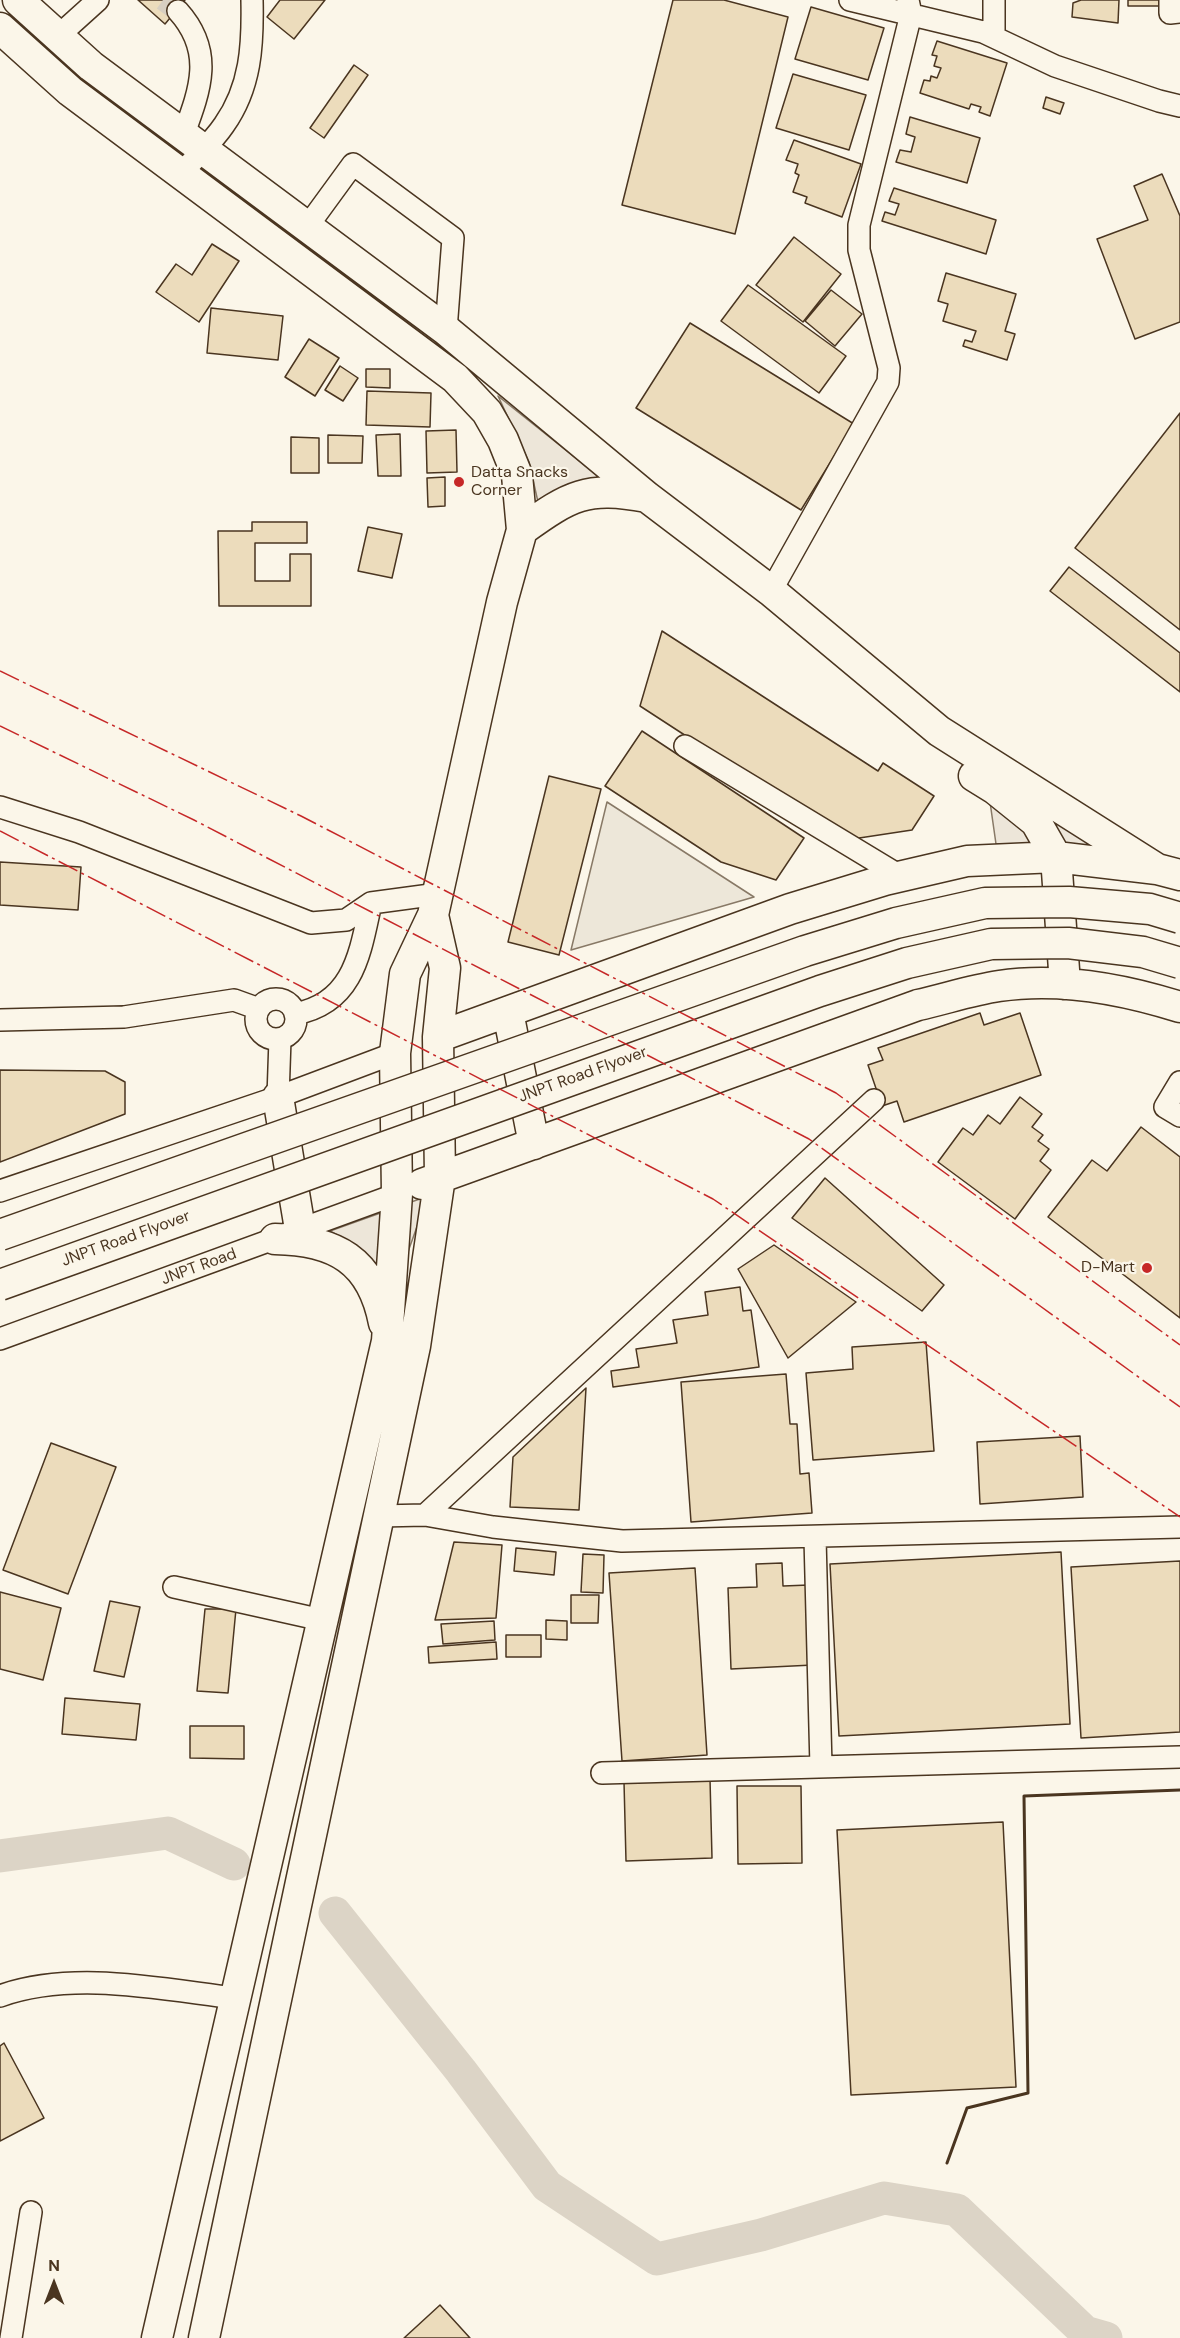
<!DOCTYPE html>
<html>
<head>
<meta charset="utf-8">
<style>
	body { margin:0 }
	#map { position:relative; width:1180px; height:2338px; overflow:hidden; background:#fbf6e9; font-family:"DM Sans",sans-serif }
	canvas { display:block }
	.north { position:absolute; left:24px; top:2254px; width:60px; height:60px; -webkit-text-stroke:4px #fbf6e9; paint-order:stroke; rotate:0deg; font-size:16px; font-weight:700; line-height:24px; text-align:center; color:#4a3520 }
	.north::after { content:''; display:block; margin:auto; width:21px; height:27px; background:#4a3520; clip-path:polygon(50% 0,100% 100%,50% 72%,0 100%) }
</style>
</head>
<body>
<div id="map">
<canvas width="1180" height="2338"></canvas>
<div class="north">N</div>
</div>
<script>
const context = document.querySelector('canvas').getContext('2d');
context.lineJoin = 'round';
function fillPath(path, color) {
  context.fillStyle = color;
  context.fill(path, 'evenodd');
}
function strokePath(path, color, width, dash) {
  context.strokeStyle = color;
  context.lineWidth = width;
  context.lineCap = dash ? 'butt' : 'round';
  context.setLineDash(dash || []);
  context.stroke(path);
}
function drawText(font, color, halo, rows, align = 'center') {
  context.font = font + ' "DM Sans",sans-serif';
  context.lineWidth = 4.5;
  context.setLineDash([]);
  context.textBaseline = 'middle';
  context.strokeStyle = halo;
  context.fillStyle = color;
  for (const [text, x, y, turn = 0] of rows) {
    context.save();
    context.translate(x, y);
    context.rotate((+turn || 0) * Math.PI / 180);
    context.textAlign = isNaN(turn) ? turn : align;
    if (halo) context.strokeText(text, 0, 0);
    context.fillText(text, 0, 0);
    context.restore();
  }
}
const green = new Path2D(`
	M 498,396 L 602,479 C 578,480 559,489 538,502 L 529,462 Z
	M 978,765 L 1102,848 L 1066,844 L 996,844 L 990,802 Z
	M 428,1196 L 390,1302 C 373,1262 370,1252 330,1231 Z`);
fillPath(green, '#ede6d9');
strokePath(green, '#887966', 1.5);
const parking = new Path2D(`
	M 607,802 L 754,897 L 571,950 Z`);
fillPath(parking, '#ede7d9');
strokePath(parking, '#887966', 1.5);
strokePath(new Path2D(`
	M 0,1856 L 168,1833 L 234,1864
	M 335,1913 L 461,2071 L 547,2186 L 657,2259 L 761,2235 L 884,2198 L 957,2210 L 1085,2332 L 1106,2338`), '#dcd4c6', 33);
const building = new Path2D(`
	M 138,0 L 185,0 L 165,24 Z
	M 280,0 L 325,0 L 294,39 L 267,17 Z
	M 673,0 L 724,0 L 788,17 L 735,234 L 622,205 Z
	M 1081,0 L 1119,0 L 1118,23 L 1072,17 L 1073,3 Z
	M 1128,0 L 1160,0 L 1160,6 L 1128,6 Z
	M 811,7 L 884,28 L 868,80 L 795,59 Z
	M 937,41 L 1007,63 L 990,116 L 979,112 L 981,107 L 971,104 L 969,109 L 920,93 L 924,80 L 930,81 L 931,76 L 937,78 L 941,68 L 934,66 L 937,56 L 932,55 Z
	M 354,65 L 368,75 L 324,138 L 310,128 Z
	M 793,74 L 866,95 L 849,150 L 776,128 Z
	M 1046,97 L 1064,103 L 1060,114 L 1043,108 Z
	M 910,117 L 980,138 L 967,183 L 896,162 L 900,150 L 911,152 L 915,137 L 906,134 Z
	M 794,140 L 861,164 L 842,217 L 805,203 L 807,197 L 793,192 L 799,175 L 795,173 L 798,164 L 786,160 Z
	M 1162,174 L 1180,216 L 1180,322 L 1135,339 L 1097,239 L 1148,220 L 1134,186 Z
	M 894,188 L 996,220 L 986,254 L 882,221 L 885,212 L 895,215 L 899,204 L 889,201 Z
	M 794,237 L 841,274 L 803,322 L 756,285 Z
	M 212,244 L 239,261 L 199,322 L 156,292 L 176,264 L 192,275 Z
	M 946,273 L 1016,294 L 1005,331 L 1015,334 L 1007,360 L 963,346 L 965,340 L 972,342 L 976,331 L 943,321 L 948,304 L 938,301 Z
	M 748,285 L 846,356 L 819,393 L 721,321 Z
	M 831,290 L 862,314 L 835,346 L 805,321 Z
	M 211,308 L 283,316 L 278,360 L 207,353 Z
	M 690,323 L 854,424 L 801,510 L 636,408 Z
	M 309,339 L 339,358 L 315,396 L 285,377 Z
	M 340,366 L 358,378 L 343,401 L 325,390 Z
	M 366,369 L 390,369 L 390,388 L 366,387 Z
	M 367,391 L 431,393 L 430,427 L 366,425 Z
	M 1180,413 L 1180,630 L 1075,548 Z
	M 456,430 L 457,472 L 427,473 L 426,431 Z
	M 400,434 L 401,476 L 378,476 L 376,435 Z
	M 328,435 L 363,436 L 362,463 L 328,463 Z
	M 291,437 L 319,438 L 319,473 L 291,473 Z
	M 445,477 L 445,506 L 428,507 L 427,478 Z
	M 252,522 L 307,522 L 307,543 L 255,543 L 255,581 L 290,581 L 290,554 L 311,554 L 311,606 L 219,606 L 218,531 L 252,531 Z
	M 368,527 L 402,534 L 392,578 L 358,571 Z
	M 1069,567 L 1180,653 L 1180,692 L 1050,591 Z
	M 662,631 L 878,771 L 883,763 L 934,796 L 912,830 L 846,840 L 640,706 Z
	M 642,731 L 804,838 L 776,880 L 721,862 L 605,786 Z
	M 549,776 L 601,789 L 559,955 L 508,942 Z
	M 0,862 L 81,867 L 78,910 L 0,905 Z
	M 980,1013 L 984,1025 L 1020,1013 L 1041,1075 L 904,1122 L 897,1101 L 882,1106 L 868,1065 L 883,1060 L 878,1048 Z
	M 0,1070 L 105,1071 L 125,1082 L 125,1114 L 0,1162 Z
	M 1020,1097 L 1042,1114 L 1032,1127 L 1043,1135 L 1038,1141 L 1049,1149 L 1040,1161 L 1051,1170 L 1015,1219 L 938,1162 L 963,1128 L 973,1135 L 988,1115 L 1000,1124 Z
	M 1141,1127 L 1180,1157 L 1180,1318 L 1048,1217 L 1092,1160 L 1107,1171 Z
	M 825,1178 L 944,1285 L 922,1311 L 792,1218 Z
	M 774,1245 L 856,1302 L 788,1358 L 738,1269 Z
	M 740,1287 L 743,1311 L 751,1310 L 759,1367 L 613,1387 L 611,1371 L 639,1367 L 636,1349 L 677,1343 L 673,1320 L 708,1315 L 705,1292 Z
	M 926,1342 L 934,1451 L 813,1460 L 806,1373 L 853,1369 L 852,1347 Z
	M 786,1374 L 790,1424 L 797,1424 L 800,1474 L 809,1473 L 812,1513 L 691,1522 L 681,1382 Z
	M 586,1388 L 579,1510 L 510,1507 L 513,1457 Z
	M 1080,1436 L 1083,1497 L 980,1504 L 977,1442 Z
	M 51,1443 L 116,1467 L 68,1594 L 3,1570 Z
	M 454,1542 L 502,1545 L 496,1618 L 435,1620 Z
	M 516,1548 L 556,1552 L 554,1575 L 514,1571 Z
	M 1061,1552 L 1070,1724 L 839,1736 L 830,1564 Z
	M 583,1554 L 604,1555 L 603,1593 L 581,1592 Z
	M 1180,1561 L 1180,1732 L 1081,1738 L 1071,1567 Z
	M 782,1563 L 783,1586 L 809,1585 L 813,1665 L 731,1669 L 728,1588 L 757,1587 L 756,1564 Z
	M 695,1568 L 707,1755 L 622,1761 L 609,1573 Z
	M 0,1592 L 61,1608 L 43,1680 L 0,1669 Z
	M 571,1595 L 599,1595 L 598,1623 L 571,1623 Z
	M 110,1601 L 140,1607 L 124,1677 L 94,1671 Z
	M 205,1609 L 236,1609 L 228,1693 L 197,1691 Z
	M 546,1620 L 567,1621 L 567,1640 L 546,1639 Z
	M 494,1621 L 495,1640 L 443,1644 L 441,1624 Z
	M 506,1635 L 541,1635 L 541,1657 L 506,1657 Z
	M 496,1642 L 497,1659 L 429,1663 L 428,1647 Z
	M 65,1698 L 140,1704 L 136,1740 L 62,1734 Z
	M 190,1726 L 244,1726 L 244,1759 L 190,1758 Z
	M 710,1779 L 712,1858 L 626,1861 L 624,1782 Z
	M 737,1786 L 801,1786 L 802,1863 L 738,1864 Z
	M 1003,1822 L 1016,2087 L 851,2095 L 837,1830 Z
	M 4,2043 L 44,2118 L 0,2141 L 0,2046 Z
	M 440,2305 L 470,2338 L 404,2338 Z`);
fillPath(building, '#ecdcbc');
strokePath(building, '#4a3520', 1.5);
strokePath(new Path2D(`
	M 163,0 L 178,11`), '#d8cfc1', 21, [21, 10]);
const minor = new Path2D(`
	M 850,0 L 983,32 L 1055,66 L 1159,101 L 1180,106
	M 994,0 L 994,37
	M 1170,0 L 1170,13 L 1180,12
	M 178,11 C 215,52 200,90 183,136
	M 57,37 L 98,0
	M 181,174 C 194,158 212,143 224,125 C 251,87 253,45 252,0
	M 307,227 L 353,164 L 453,238 L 446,330
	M 771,591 L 888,382 L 889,368 L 859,250 L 859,225 L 911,14 L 908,0
	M 685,746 L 900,876
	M 0,807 L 79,832 L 311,923 L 346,920 L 371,903 L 438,894
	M256 1019a20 20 0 1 1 40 0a20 20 0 1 1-40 0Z
	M 295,1014 C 354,1003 360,953 371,903
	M 0,1020 L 124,1017 L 234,1000 L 259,1009
	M 1180,1082 L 1165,1107 L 1180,1116
	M 278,1097 L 280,1039
	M 0,1191 L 278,1097 L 395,1053
	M 0,1339 L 397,1194
	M 425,1515 L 874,1100
	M 379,1516 L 425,1515 L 493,1527 L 622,1541 L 1180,1527
	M 815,1538 L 821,1767
	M 174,1587 L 322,1620
	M 602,1773 L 1180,1757
	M 0,1996 C 73,1970 160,1989 235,1998
	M 11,2338 L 31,2212`);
const highway = new Path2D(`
	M 18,0 L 91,66 L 446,330 L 647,497 L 771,591 L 939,731 L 1157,869
	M 0,28 L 70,91 L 455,378 L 487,412 L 503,440 L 517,475 L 522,530 L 502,602 L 433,915 L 405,974 L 395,1053 L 397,1194 L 387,1341 L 157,2338
	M 522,530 C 571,495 586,486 647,497
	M 974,776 L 995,789 L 1036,822 L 1056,857 L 1065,984
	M 508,1012 L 534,1144
	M 438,1037 L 790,909 L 885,880 L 967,861 L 1056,857 L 1157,869 L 1180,875
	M 278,1097 L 300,1229
	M 422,1184 L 918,1005 C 945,999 972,990 999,986 C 1059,977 1123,989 1180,1007
	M 275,1239 C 335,1240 372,1260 384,1323
	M 204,2338 L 415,1346 L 440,1177 L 438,1037 L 445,968 L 433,915`);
strokePath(minor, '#4a3520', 24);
strokePath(highway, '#4a3520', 33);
strokePath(minor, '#fbf6e9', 21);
strokePath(highway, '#fbf6e9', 30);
const highwayBridge = new Path2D(`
	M 0,1235 L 805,951 L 896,923 L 985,903 L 1069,902 L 1150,909 L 1180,918
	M 0,1285 L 820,991 L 907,963 L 991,944 L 1068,943 L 1143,952 L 1180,963`);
strokePath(highwayBridge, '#4a3520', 33, []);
strokePath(highwayBridge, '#fbf6e9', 30);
strokePath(new Path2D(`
	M 947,2163 L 967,2108 L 1028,2093 L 1024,1796 L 1180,1790`), '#4a3520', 3);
strokePath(new Path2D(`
	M 0,671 L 301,816 L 836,1093 L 1180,1345
	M 0,726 L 194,820 L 809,1139 L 1180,1407
	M 0,831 L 713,1199 L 1180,1517`), '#c62828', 1.5, [21, 4.5, 3, 4.5]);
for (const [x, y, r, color] of [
	[459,482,6,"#c62828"],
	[1147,1268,6,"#c62828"]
]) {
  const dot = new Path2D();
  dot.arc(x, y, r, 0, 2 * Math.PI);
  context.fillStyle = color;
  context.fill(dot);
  strokePath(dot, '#fbf6e9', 2);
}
drawText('16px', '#4a3520', '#fbf6e9', [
	["Datta Snacks",471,473],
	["Corner",471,491],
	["D-Mart",1135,1268,"right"]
], 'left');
drawText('16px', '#4a3520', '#fbf6e9', [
	["JNPT Road Flyover",583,1075,-20],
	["JNPT Road Flyover",126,1239,-20],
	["JNPT Road",199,1267,-20]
]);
</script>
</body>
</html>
